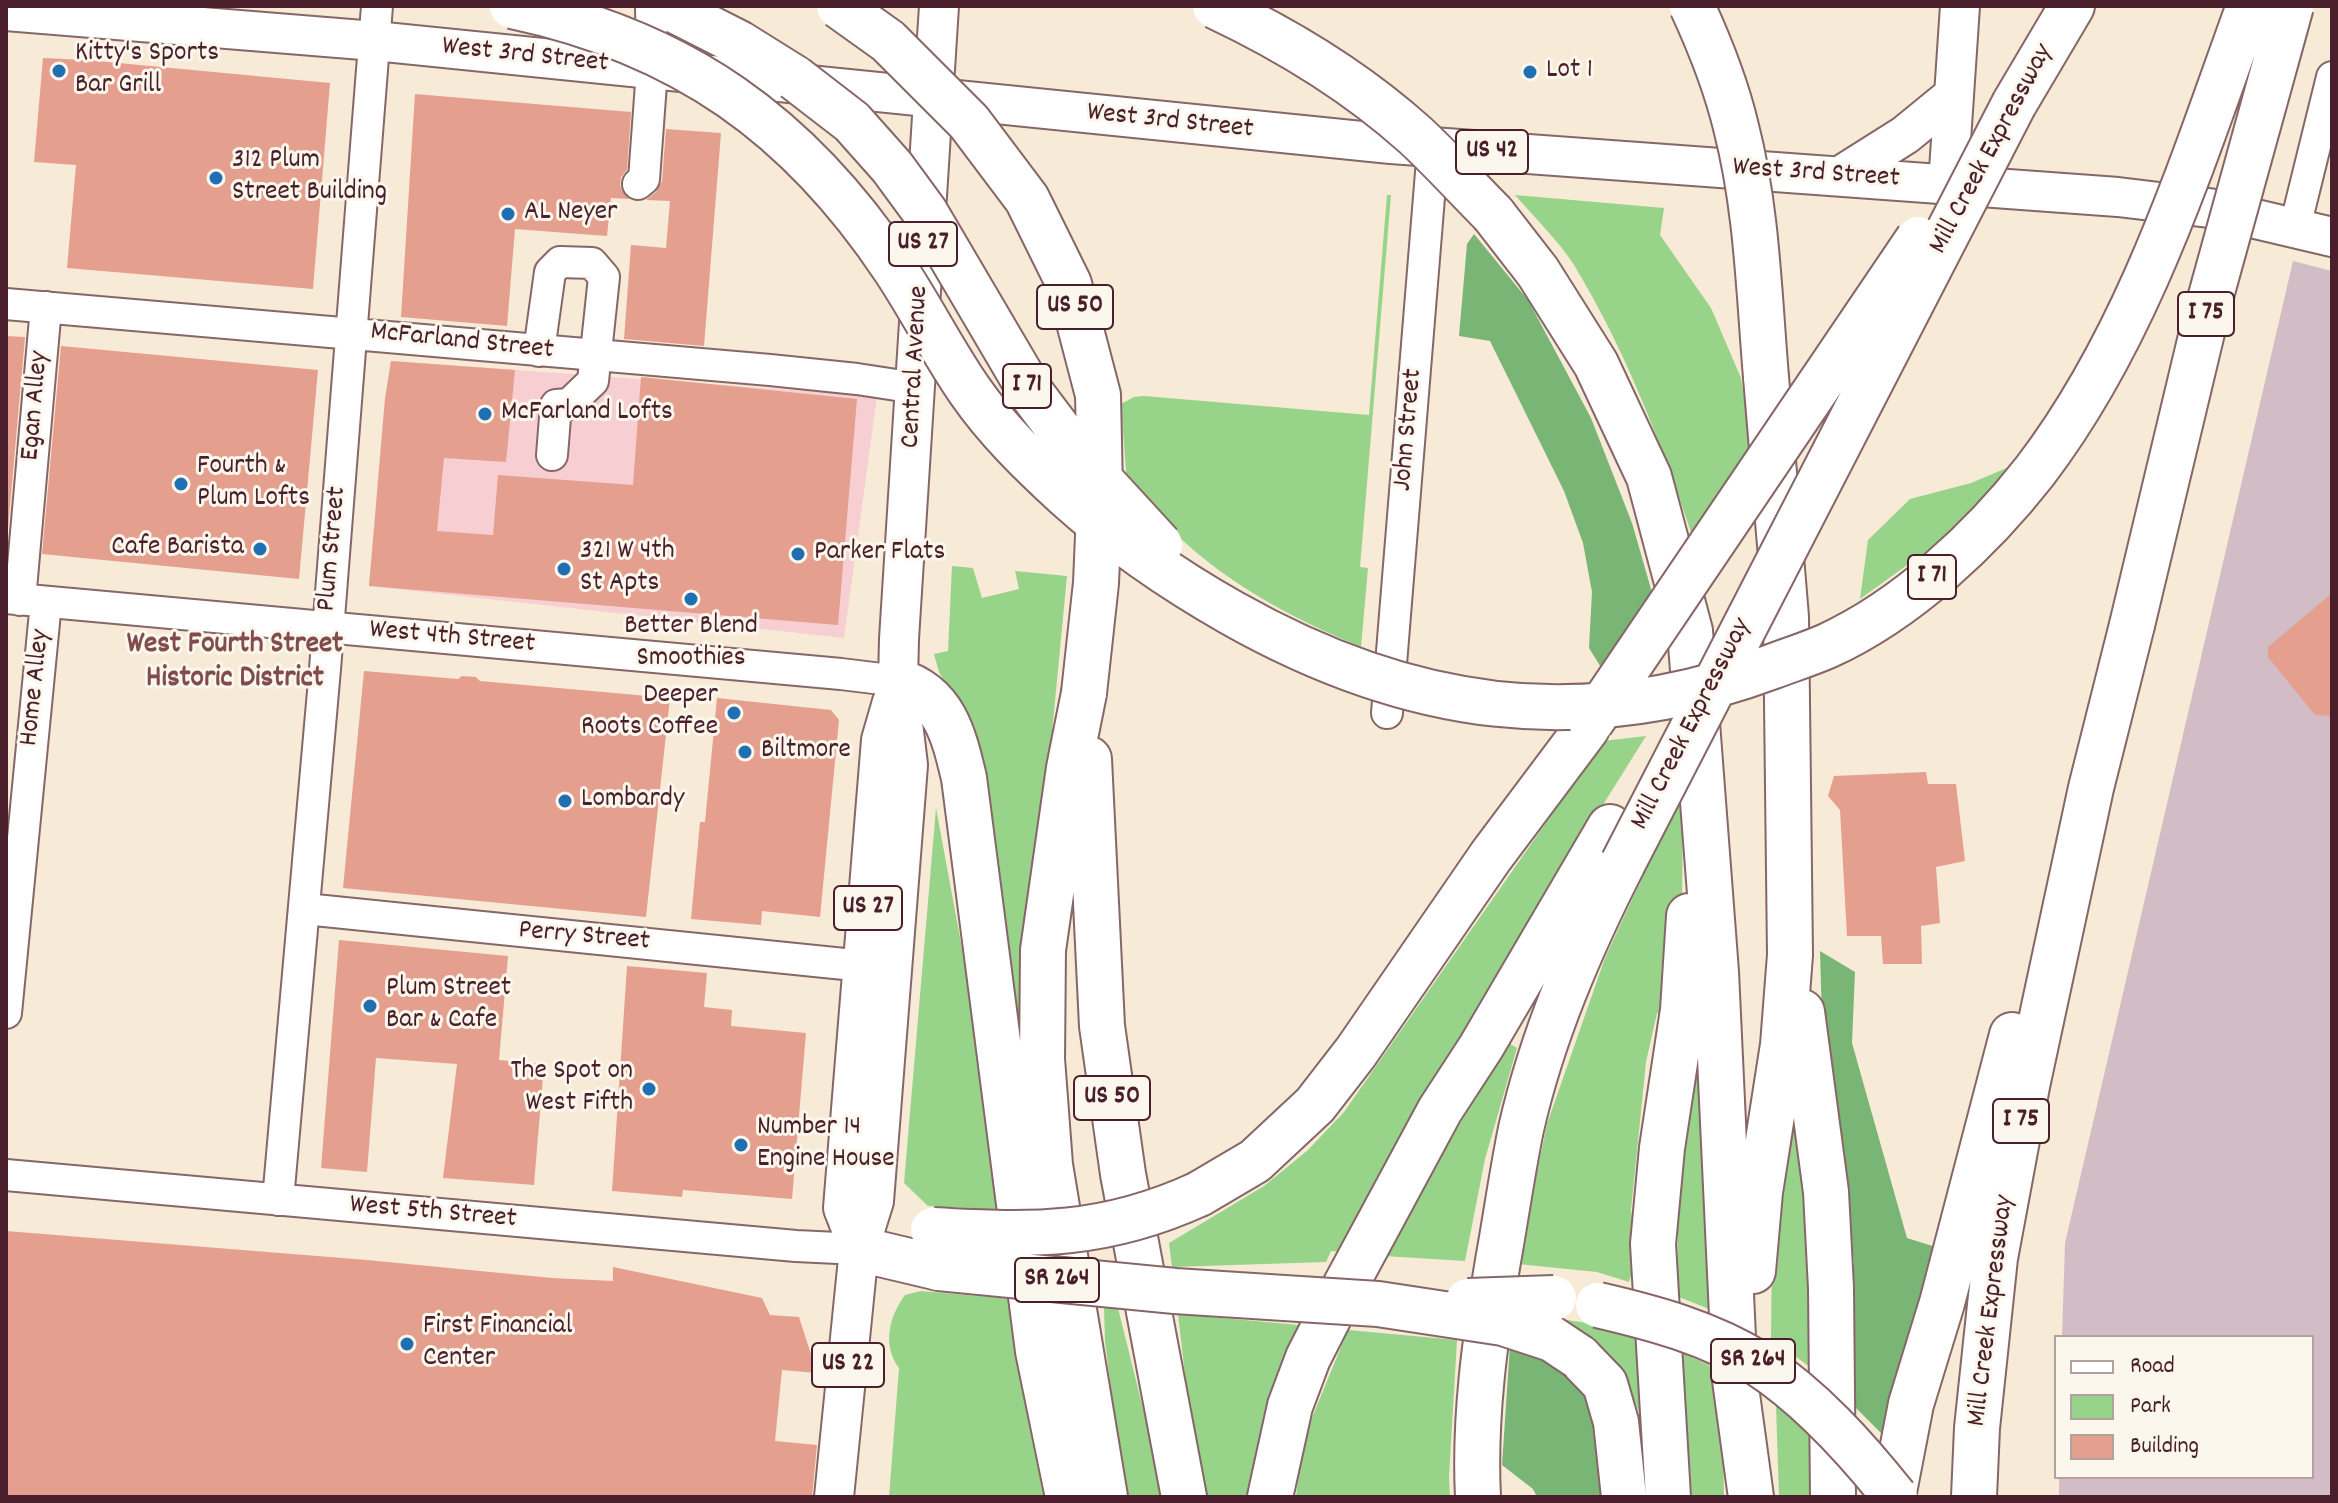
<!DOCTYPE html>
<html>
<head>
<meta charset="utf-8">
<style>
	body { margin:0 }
	#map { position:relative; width:2338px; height:1503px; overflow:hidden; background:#f7ead6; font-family:Dekko,sans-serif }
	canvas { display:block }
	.frame { position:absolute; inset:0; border:8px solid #4a1f2b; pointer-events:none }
	.legend { position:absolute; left:2054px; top:1335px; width:260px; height:144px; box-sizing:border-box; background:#fbf7ec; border:2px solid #b4a19f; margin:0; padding:10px 14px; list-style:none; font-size:24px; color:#4a1f2b }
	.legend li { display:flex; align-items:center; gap:16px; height:40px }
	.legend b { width:40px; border:2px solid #b4a19f }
</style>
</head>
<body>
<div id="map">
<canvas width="2338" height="1503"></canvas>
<div class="frame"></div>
<ul class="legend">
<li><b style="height:10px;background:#fff"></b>Road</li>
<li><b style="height:22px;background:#97d489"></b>Park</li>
<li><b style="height:22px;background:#e59f8f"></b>Building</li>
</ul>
</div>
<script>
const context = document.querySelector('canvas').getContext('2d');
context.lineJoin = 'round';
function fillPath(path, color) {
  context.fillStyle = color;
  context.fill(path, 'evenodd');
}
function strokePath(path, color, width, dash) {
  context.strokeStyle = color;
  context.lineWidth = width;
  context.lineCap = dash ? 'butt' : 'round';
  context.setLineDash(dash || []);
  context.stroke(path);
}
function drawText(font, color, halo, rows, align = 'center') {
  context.font = font + ' Dekko,sans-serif';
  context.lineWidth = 6;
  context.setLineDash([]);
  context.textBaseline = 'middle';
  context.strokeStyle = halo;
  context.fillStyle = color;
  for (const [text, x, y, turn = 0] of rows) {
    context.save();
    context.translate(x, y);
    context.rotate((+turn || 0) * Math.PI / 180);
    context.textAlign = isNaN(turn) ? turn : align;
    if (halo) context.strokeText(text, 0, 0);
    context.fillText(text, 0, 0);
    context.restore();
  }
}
fillPath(new Path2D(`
	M 391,361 L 877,396 L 844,638 L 369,586 Z`), '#f7cfd3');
fillPath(new Path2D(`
	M 2293,261 L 2332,271 L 2332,1497 L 2059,1497 L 2059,1477 L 2312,1477 L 2312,1337 L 2062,1337 L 2065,1243 Z`), '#d2bdc7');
fillPath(new Path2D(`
	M 1387,195 L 1391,195 L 1360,567 L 1368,568 L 1361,647 C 1296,620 1231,586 1180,538 C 1161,521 1144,502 1127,484 L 1121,404 L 1134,397 L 1144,396 L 1369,415 Z
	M 1515,195 L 1664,208 L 1660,235 L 1711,308 L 1741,378 L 1753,451 L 1693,538 C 1661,443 1626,351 1574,265 C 1558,240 1534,217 1515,195 Z
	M 2009,467 L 1976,508 L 1942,540 L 1860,599 L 1868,540 L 1910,499 L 1971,483 Z
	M 952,566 L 973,568 L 982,598 L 1019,589 L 1015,571 L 1067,576 L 1033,931 L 1028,1136 L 948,688 L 939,672 L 934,654 L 948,651 Z
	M 1646,736 L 1586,832 L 1341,1252 L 1331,1251 L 1326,1262 L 1172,1267 L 1169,1243 L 1264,1186 L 1308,1150 L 1344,1112 L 1603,741 Z
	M 1680,795 L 1683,806 L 1682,907 L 1670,1014 L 1657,1013 L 1646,1062 L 1631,1210 L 1636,1260 L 1629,1282 L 1597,1272 L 1518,1264 L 1547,1124 L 1605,958 Z
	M 936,808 L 968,981 L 1000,1210 L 928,1206 L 904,1183 Z
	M 1507,1042 L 1517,1048 L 1485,1159 L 1465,1261 L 1384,1256 Z
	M 1695,1072 L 1710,1073 L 1719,1313 L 1679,1297 C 1673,1223 1685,1145 1695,1072 Z
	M 1791,1119 L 1799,1120 L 1819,1374 L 1771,1338 L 1772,1244 Z
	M 921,1291 L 1013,1299 L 1037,1464 L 1045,1497 L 889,1497 L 899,1368 C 882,1345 889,1317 905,1295 Z
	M 1104,1307 L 1118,1308 L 1165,1497 L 1124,1497 L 1105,1341 Z
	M 1178,1314 L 1310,1326 L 1257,1497 L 1204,1497 L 1194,1452 Z
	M 1554,1318 L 1600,1325 L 1635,1334 L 1643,1423 L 1635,1401 L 1619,1374 Z
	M 1348,1330 L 1457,1340 L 1449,1477 L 1450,1497 L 1296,1497 L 1302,1442 Z
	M 1682,1353 L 1722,1371 L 1724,1497 L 1692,1497 Z
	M 1776,1405 L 1818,1440 L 1820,1497 L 1779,1497 Z`), '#97d489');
fillPath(new Path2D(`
	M 1474,234 L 1528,300 L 1591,418 L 1632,523 L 1653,596 L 1602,669 L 1589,648 L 1592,592 L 1583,543 L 1564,491 L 1490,341 L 1459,336 L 1467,244 Z
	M 1820,951 L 1855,972 L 1852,1043 L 1907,1238 L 1939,1248 L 1885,1437 L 1852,1404 L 1854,1263 L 1838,1118 L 1823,1054 Z
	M 1510,1345 C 1544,1358 1575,1371 1594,1405 C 1601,1417 1606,1479 1609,1497 L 1537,1497 L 1533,1489 L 1502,1465 Z`), '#79b675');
fillPath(new Path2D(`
	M 43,58 L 87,60 L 330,83 L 313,289 L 67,268 L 76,165 L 34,162 Z
	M 415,94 L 631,112 L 627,170 L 621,177 L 620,186 L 629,199 L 611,198 L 607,236 L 515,229 L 507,326 L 401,317 Z
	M 666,129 L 721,133 L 704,346 L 624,339 L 631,245 L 666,248 L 670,201 L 646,200 L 656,192 L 662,181 Z
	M 6,336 L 25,337 L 6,551 Z
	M 61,346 L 318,370 L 299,579 L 42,554 Z
	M 391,361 L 515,370 L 506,462 L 444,458 L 437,531 L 493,535 L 498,475 L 633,485 L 641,377 L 857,399 L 838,625 L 369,586 L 385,398 Z
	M 2332,593 L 2332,716 L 2315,715 L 2268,657 L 2268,647 Z
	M 364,671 L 458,679 L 462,676 L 476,677 L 480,681 L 670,698 L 646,917 L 343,888 Z
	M 717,698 L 831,710 L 839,720 L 820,917 L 762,911 L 761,925 L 691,919 L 700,822 L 705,822 Z
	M 1926,772 L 1928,784 L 1956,784 L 1965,861 L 1936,867 L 1940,923 L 1921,926 L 1922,964 L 1883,964 L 1881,936 L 1847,936 L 1840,810 L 1828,796 L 1834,776 Z
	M 339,940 L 508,956 L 499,1060 L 544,1064 L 534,1185 L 443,1178 L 457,1064 L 376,1058 L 367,1172 L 321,1168 Z
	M 627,966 L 707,973 L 704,1007 L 732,1010 L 731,1026 L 806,1033 L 792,1199 L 683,1190 L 682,1197 L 612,1191 Z
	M 6,1231 L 367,1260 L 552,1278 L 613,1281 L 613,1267 L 762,1298 L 770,1315 L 799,1317 L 817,1373 L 782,1370 L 775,1441 L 817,1445 L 812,1497 L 6,1497 Z`), '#e59f8f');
const minor = new Path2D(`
	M 638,184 L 644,179 L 652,70 L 651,6
	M 2295,227 L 2332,77
	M 6,304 L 770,370 L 857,379 L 916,388
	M 539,351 L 550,272 L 560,262 L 592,263 L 604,277 L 593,381 L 569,404 L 556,405 L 552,455
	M 6,598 L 841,674 L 898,681
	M 20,600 L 46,307
	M 1387,713 L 1433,148
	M 305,909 L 864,966
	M 6,1013 L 46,602
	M 6,1175 L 796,1246 L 859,1249
	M 278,1200 L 325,669 L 377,6`);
const major = new Path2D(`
	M 6,11 L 375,41 L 1391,144 L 2118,197 L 2209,208 L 2332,237
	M 1840,176 L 1905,135 L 1954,95
	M 1948,185 L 1960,6
	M 859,1249 L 843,1208 L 881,740 L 892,702
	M 834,1497 L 859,1249 L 874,1201 L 908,765 L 898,681 L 899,639 L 939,6`);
const highway = new Path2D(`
	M 666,6 L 739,43 L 795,78
	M 2014,104 L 2072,6
	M 1493,214 L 1538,272 L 1596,364 L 1649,477 L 1690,631 L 1716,972 L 1735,1380 L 1751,1497
	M 898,681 C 945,695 954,736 964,778 L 1038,1351 L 1068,1497
	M 1084,693 L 1069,768 L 1043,950 L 1042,1059 L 1050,1165 L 1105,1497
	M 1089,759 L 1102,1026 L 1123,1174 L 1184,1497
	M 1802,1012 L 1826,1192 L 1831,1288 L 1833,1497
	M 1199,1194 L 1255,1161 L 1315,1105 L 1356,1052 L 1491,856 L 1587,728
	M 859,1249 L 939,1268
	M 1753,1271 L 1760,1192 L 1783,1045 L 1790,955 L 1786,617 L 1766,377
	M 1579,1357 L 1605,1384 L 1616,1422 L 1624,1497
	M 1270,1497 L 1290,1406 L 1308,1358 L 1336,1303 L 1440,1110 L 1481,1047 L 1610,827
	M 1478,1497 C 1474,1418 1485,1339 1498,1261 C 1506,1217 1512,1173 1521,1129 C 1542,1036 1580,948 1623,863
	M 1668,1497 L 1653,1244 L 1662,1148 L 1683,1010 L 1689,916
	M 1893,1497 L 1911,1404 L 1942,1303 L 2012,1035
	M 1974,1497 L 1977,1428 L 1995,1258 L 2027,1086 L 2091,788 L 2132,625`);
strokePath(minor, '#876667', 34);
strokePath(major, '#876667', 42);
strokePath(highway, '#876667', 48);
strokePath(minor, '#fff', 30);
strokePath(major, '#fff', 38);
strokePath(highway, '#fff', 44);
const highwayBridge = new Path2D(`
	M 512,6 C 682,42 799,125 895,269 C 921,308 943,352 970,391 C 997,430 1032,464 1067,496 C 1118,542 1172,579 1232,613 C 1407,712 1580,738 1771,667 C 1789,660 1809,654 1827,646 C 1906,610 1982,539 2035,471 C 2139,335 2191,165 2249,6
	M 839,6 L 888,41 L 969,122 L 1027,199 L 1069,284 L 1098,395 L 1100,489 L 1096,583 L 1084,693
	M 1215,6 C 1285,39 1357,83 1415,135 C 1442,160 1467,188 1493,214
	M 1692,6 C 1710,45 1726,85 1736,127 C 1757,208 1759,294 1766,377
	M 795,78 L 852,122 L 892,167 L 925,212 L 1032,394 L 1081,459 L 1160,545
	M 2132,625 L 2209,303 L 2291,6
	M 1591,722 L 1918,239
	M 1623,863 L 2014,104
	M 933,1230 C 1033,1236 1105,1237 1199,1194
	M 939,1268 L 1175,1291 L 1378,1304 L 1503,1323 L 1552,1339 L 1579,1357
	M 1468,1301 L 1554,1298
	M 1598,1305 C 1654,1318 1710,1333 1759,1364 C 1811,1398 1856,1448 1895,1497`);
strokePath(highwayBridge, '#876667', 48, []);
strokePath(highwayBridge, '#fff', 44);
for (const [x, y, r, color] of [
	[59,71,8,"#1f6fb2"],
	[1530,72,8,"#1f6fb2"],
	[216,178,8,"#1f6fb2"],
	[508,214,8,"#1f6fb2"],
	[485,414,8,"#1f6fb2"],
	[181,484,8,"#1f6fb2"],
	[260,549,8,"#1f6fb2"],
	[798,554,8,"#1f6fb2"],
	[564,569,8,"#1f6fb2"],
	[691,599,8,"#1f6fb2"],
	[734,713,8,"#1f6fb2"],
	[745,752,8,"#1f6fb2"],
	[565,801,8,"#1f6fb2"],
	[370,1006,8,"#1f6fb2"],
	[649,1089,8,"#1f6fb2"],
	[741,1145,8,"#1f6fb2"],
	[407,1344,8,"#1f6fb2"]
]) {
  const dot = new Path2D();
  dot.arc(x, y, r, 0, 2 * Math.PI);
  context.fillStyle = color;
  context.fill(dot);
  strokePath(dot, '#fbf7ec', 3);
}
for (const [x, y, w] of [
	[1492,152,72],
	[923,244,68],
	[1075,307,76],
	[2206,314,56],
	[1027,386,48],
	[1932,577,48],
	[868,908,68],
	[1112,1098,76],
	[2021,1121,56],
	[1057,1280,84],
	[1753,1361,84],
	[848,1365,72]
]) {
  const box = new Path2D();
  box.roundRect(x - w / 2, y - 22, w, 44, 6);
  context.fillStyle = '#fbf7ec';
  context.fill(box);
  strokePath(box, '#4a1f2b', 2);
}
drawText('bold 26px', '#4a1f2b', null, [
	["US 42",1492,152],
	["US 27",923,244],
	["US 50",1075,307],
	["I 75",2206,314],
	["I 71",1027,386],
	["I 71",1932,577],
	["US 27",868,908],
	["US 50",1112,1098],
	["I 75",2021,1121],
	["SR 264",1057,1280],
	["SR 264",1753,1361],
	["US 22",848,1365]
]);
drawText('28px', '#4a1f2b', '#fbf7ec', [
	["Kitty's Sports",75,55],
	["Bar Grill",75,87],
	["Lot 1",1546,72],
	["312 Plum",232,162],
	["Street Building",232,194],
	["AL Neyer",524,214],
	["McFarland Lofts",501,414],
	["Fourth &",197,468],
	["Plum Lofts",197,500],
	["Cafe Barista",244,549,"right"],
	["321 W 4th",580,553],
	["St Apts",580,585],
	["Parker Flats",814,554],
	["Better Blend",691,628,"center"],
	["Smoothies",691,660,"center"],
	["Deeper",718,697,"right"],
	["Roots Coffee",718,729,"right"],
	["Biltmore",761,752],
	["Lombardy",581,801],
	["Plum Street",386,990],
	["Bar & Cafe",386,1022],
	["The Spot on",633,1073,"right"],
	["West Fifth",633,1105,"right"],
	["Number 14",757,1129],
	["Engine House",757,1161],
	["First Financial",423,1328],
	["Center",423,1360]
], 'left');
drawText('28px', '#4a1f2b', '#fbf7ec', [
	["West 3rd Street",525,57,6],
	["West 3rd Street",1170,123,6],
	["Mill Creek Expressway",1993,150,-62],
	["West 3rd Street",1816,175,4],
	["McFarland Street",462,343,6],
	["Central Avenue",917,367,-87],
	["Egan Alley",37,406,-85],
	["John Street",1410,430,-85],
	["Plum Street",334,549,-85],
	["West 4th Street",452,639,5],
	["Home Alley",37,688,-84],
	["Mill Creek Expressway",1693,725,-63],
	["Perry Street",584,938,5],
	["West 5th Street",433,1214,5],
	["Mill Creek Expressway",1993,1311,-83]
]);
drawText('bold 30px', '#804c4e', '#fbf7ec', [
	["West Fourth Street",235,647],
	["Historic District",235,681]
]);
</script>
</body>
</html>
